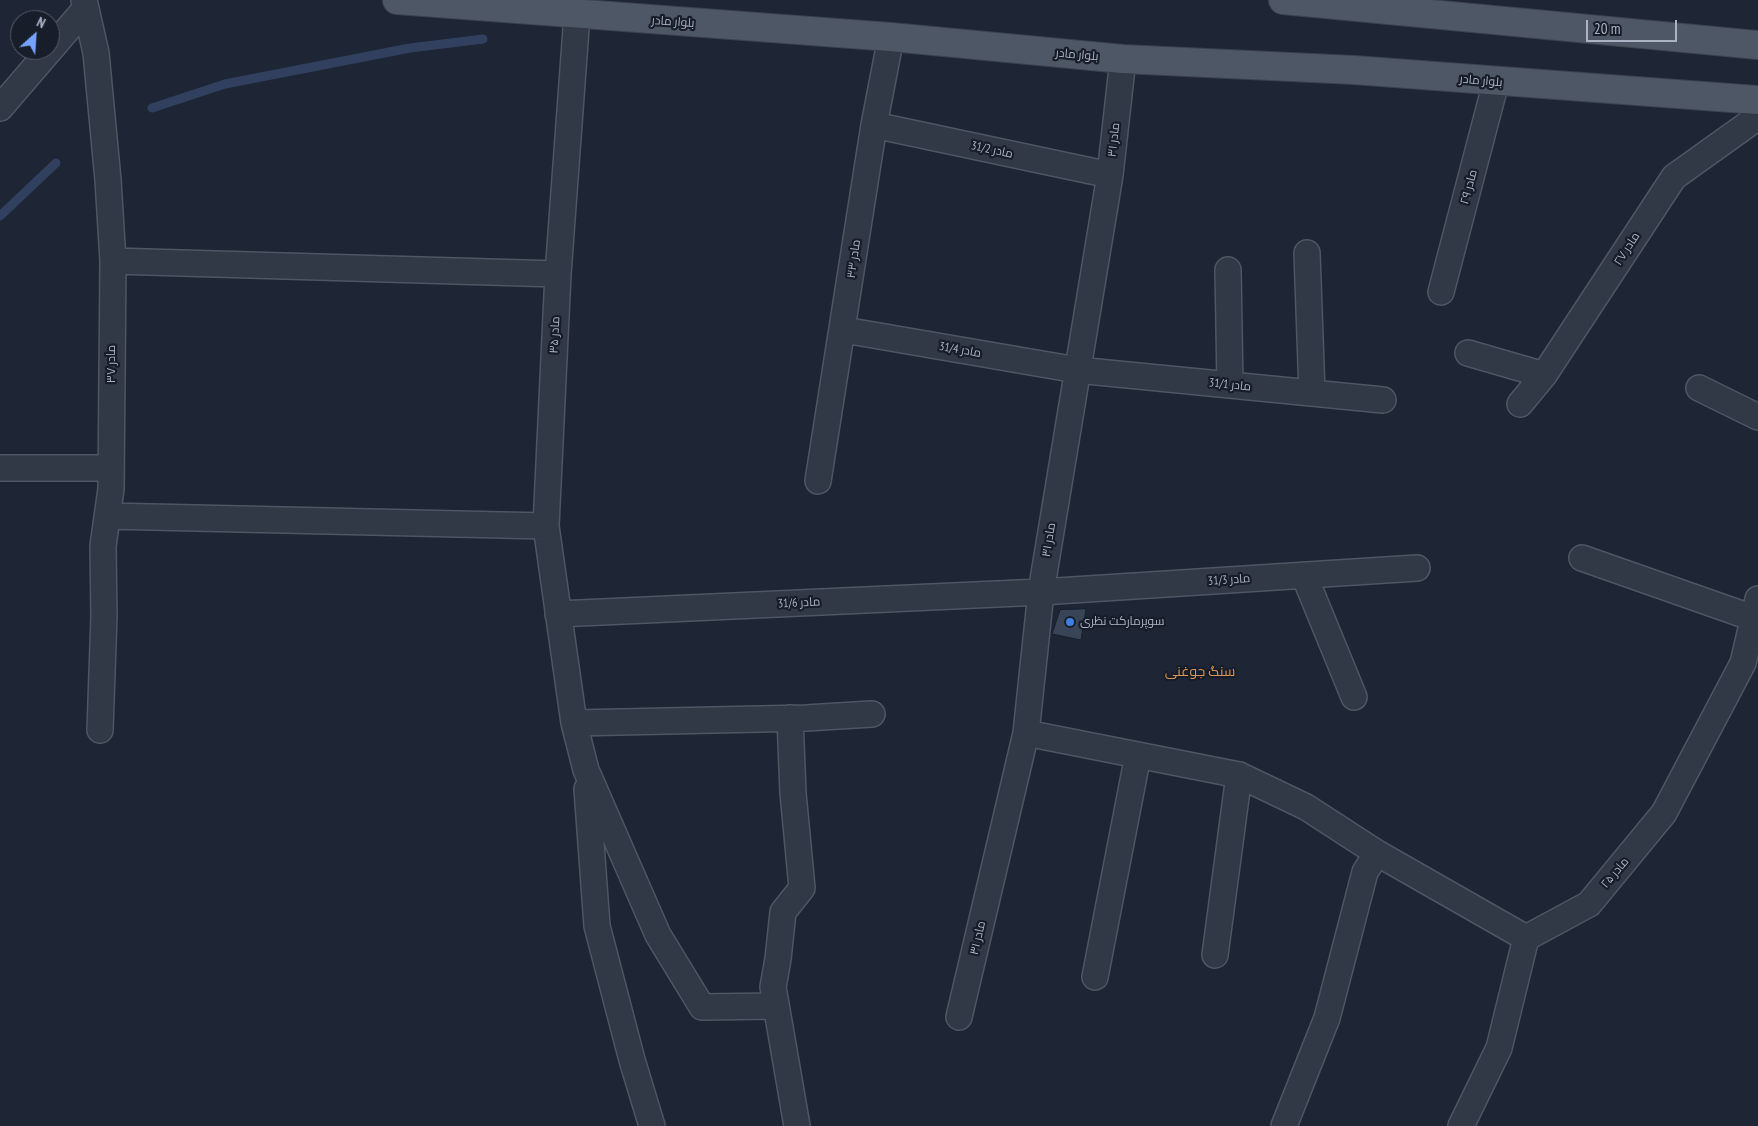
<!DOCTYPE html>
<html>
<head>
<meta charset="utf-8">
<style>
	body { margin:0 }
	#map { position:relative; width:1758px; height:1126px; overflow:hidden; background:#1e2635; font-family:"PT Sans Narrow",sans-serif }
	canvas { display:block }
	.north { position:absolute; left:10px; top:10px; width:50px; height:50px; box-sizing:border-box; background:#171e2a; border:1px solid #525968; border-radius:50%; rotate:26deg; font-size:14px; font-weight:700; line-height:20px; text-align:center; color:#aab2c4 }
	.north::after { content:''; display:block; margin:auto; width:18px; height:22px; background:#77a2fc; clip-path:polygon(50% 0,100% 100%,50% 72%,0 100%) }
	.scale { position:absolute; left:1586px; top:20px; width:91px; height:22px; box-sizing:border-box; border:2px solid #aab2c4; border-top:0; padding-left:6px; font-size:15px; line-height:18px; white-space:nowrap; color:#aab2c4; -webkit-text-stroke:4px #171e2a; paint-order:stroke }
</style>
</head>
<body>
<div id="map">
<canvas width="1758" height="1126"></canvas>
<div class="north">N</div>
<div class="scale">20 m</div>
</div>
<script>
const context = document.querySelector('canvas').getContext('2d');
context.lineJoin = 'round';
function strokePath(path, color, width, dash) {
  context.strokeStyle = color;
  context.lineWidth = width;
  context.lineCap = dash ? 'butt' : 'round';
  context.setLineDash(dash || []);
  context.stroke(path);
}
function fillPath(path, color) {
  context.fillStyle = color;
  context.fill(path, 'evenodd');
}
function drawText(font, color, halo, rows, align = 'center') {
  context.font = font + ' "PT Sans Narrow",Cairo,sans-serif';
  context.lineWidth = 4.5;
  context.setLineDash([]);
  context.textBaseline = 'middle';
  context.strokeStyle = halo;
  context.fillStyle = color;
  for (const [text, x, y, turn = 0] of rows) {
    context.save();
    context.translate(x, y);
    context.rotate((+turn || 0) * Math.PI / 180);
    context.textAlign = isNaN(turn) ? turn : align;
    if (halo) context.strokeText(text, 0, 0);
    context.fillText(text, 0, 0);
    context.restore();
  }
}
strokePath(new Path2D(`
	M 152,108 L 225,84 L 410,48 L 483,39
	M 0,216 L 56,163`), '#30405e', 9);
const building = new Path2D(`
	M 1086,609 L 1081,640 L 1052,634 L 1060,610 Z`);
fillPath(building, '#394457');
strokePath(building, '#191f2c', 1);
const minor = new Path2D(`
	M 84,0 L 96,53 L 108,180 L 113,261 L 111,489 L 103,546 L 104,616 L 100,730
	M 577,15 L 558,274 L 546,526 L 574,723 L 806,718 L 872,714
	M 0,108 L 86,8
	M 874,125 L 1110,175
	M 1307,253 L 1312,393
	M 113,261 L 558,274
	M 1228,270 L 1230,385
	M 1441,292 L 1496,82
	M 844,330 L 1077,370 L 1383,400
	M 1468,353 L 1544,375
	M 1699,388 L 1758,417
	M 1520,404 L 1544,375 L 1674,177 L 1758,117
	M 0,468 L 111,468
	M 818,481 L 874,125 L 891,37
	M 108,516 L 546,526
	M 1582,558 L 1753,618
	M 1304,575 L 1354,697
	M 558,614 L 1041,592 L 1417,568
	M 790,718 L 793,793 L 802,888 L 783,912 L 778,959 L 773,987 L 797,1126
	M 574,723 L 586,770 L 658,935 L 702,1007 L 776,1006
	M 1026,733 L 1239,775 L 1306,807 L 1377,853 L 1526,938
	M 587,789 L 597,926 L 632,1060 L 652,1126
	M 1215,955 L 1239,775
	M 1095,977 L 1138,755
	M 959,1017 L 1026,733 L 1041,592 L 1110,175 L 1123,59
	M 1284,1126 L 1327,1018 L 1365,872 L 1377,853
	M 1461,1126 L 1499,1048 L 1526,938 L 1589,904 L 1664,813 L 1743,663 L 1758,599`);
const primary = new Path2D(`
	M 397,0 L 891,37 L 1123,59 L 1354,70 L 1758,100
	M 1283,0 L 1758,45`);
strokePath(minor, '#4e5564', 28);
strokePath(primary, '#3a414f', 30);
strokePath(minor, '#313846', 25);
strokePath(primary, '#4e5766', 28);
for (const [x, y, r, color] of [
	[1070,622,5,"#3f7fe0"]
]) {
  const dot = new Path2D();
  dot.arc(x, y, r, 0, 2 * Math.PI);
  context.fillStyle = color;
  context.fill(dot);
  strokePath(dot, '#171e2a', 2);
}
drawText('12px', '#aab2c4', '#171e2a', [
	["بلوار مادر",673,22,4],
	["بلوار مادر",1077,55,5],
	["بلوار مادر",1481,81,5],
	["مادر ۳۱",1114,140,-84],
	["مادر 31/2",992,150,12],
	["مادر ۲۹",1469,187,-75],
	["مادر ۲۷",1627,249,-57],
	["مادر ۳۳",854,259,-82],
	["مادر ۳۵",555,335,-87],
	["مادر 31/4",960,350,10],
	["مادر ۳۷",112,364,-90],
	["مادر 31/1",1230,385,6],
	["مادر ۳۱",1049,540,-81],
	["مادر 31/3",1229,580,-4],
	["مادر 31/6",799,603,-3],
	["مادر ۲۵",1615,873,-50],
	["مادر ۳۱",978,938,-77]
]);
drawText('12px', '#aab2c4', '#171e2a', [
	["سوپرمارکت نظری",1080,622]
], 'left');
drawText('14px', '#d79452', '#171e2a', [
	["سنگ جوغنی",1200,672]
]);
</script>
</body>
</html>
